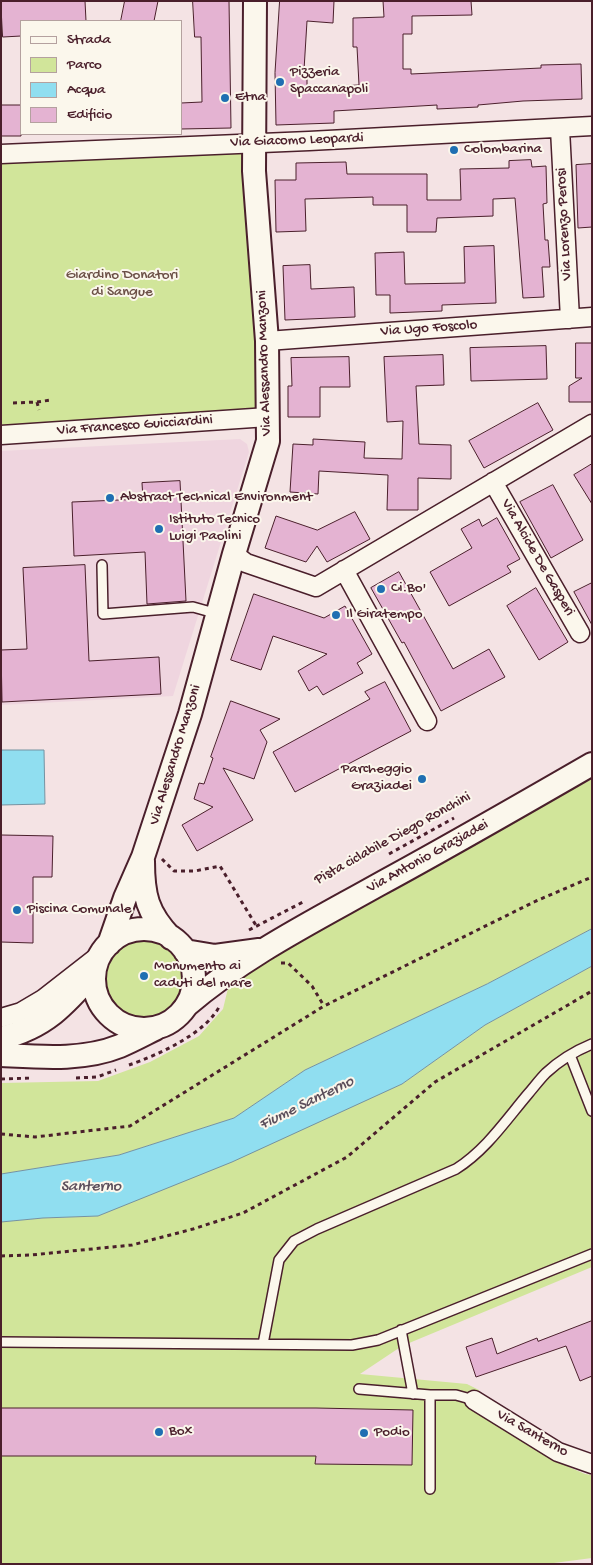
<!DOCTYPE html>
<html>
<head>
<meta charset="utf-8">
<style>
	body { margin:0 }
	#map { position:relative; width:593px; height:1565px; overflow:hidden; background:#f4e3e4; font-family:"Gochi Hand",sans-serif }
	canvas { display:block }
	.frame { position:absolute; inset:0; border:2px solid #4a1f2b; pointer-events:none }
	.legend { position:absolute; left:20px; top:20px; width:162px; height:115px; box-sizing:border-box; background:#fbf7ec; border:1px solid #b4a19f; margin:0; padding:6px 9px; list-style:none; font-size:15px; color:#4a1f2b }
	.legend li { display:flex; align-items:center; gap:10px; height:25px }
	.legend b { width:25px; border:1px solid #b4a19f }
</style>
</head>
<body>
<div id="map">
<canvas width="593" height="1565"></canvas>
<div class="frame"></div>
<ul class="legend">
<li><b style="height:6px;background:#fbf7ec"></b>Strada</li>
<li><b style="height:14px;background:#d1e59a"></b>Parco</li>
<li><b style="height:14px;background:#90def0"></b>Acqua</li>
<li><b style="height:14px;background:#e4b3d2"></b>Edificio</li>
</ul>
</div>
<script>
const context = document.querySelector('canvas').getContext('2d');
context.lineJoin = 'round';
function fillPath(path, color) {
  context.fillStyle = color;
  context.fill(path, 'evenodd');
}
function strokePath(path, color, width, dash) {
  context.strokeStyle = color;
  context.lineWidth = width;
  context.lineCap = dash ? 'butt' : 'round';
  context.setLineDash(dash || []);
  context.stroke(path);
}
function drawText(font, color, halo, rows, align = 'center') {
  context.font = font + ' "Gochi Hand",sans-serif';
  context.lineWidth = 4;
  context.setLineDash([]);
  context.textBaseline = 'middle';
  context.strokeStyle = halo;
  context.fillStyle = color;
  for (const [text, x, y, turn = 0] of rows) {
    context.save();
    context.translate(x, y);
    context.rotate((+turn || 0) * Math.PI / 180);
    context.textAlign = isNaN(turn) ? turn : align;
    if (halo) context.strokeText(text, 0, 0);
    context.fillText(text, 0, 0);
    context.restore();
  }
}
fillPath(new Path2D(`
	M 240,439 L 247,444 L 249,452 L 173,696 L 1,705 L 1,451 Z`), '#efd5df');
fillPath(new Path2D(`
	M 258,137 L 271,423 L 1,442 L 1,149 Z
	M 592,779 L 592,929 L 487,984 L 305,1070 L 234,1118 L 119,1155 L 1,1174 L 1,1083 L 98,1081 L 150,1062 L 199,1036 L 223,1009 L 229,984 L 261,965 L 263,955 Z
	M105 979a39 39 0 1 1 78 0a39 39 0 1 1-78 0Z
	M 592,966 L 592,1267 L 402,1346 L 360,1374 L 467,1384 L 479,1390 L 472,1409 L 569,1467 L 585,1474 L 592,1475 L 592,1558 L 546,1564 L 1,1564 L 1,1222 L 43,1218 L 98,1216 L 144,1196 L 402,1084 L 485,1025 Z`), '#d1e59a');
const water = new Path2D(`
	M 1,750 L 44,750 L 45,804 L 1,805 Z
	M 592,929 L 592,966 L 485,1025 L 402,1084 L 232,1162 L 98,1216 L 43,1218 L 1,1222 L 1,1174 L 119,1155 L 234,1118 L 305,1070 L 487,984 Z`);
fillPath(water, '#90def0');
strokePath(water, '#7492a1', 1);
const building = new Path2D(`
	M 1,1 L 85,1 L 86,21 L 21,21 L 21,36 L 3,37 Z
	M 125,1 L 158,1 L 154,21 L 121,21 Z
	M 193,1 L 229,1 L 231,128 L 181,129 L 181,103 L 202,102 L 201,37 L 195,37 Z
	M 280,1 L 334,1 L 333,23 L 307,21 L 304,70 L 307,70 L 307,87 L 359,85 L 357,47 L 353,47 L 353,18 L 384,17 L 383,1 L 471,1 L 472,15 L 412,16 L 412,34 L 403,34 L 403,69 L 411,69 L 411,74 L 541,68 L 541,65 L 581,64 L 582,99 L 523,101 L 478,105 L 478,107 L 437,109 L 437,105 L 334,111 L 334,123 L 276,125 L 275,73 Z
	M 1,105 L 21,105 L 21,136 L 1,136 Z
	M 531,160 L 532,167 L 546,166 L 547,203 L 543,204 L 545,240 L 548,240 L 550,267 L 542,267 L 544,297 L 523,298 L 515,198 L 493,199 L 493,216 L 437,218 L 436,232 L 407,232 L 407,205 L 373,205 L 373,197 L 305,199 L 306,231 L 276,232 L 275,180 L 296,180 L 296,163 L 346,162 L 347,174 L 427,174 L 427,200 L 461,200 L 460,169 L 509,168 L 509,161 Z
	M 592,164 L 592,227 L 578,228 L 576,165 Z
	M 494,246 L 496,303 L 442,305 L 442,311 L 390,313 L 390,295 L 376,295 L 375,253 L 404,252 L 405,284 L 465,283 L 464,247 Z
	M 310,265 L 311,289 L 354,287 L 355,317 L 285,320 L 283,266 Z
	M 576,343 L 592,343 L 592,402 L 569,402 L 569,386 L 582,378 L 576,378 Z
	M 546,346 L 547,379 L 471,381 L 470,348 Z
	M 443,355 L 444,385 L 416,386 L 419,444 L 451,445 L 451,479 L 418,478 L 418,510 L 387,510 L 388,475 L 319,471 L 318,494 L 290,492 L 293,444 L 313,445 L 313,439 L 365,442 L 364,458 L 402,459 L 403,421 L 387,422 L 384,357 Z
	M 349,357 L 350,387 L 320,387 L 320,417 L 288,417 L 288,386 L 292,386 L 291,358 Z
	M 538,403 L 553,430 L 484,468 L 469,441 Z
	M 592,464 L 592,504 L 574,475 Z
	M 180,481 L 186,601 L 147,604 L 145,552 L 74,556 L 72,502 L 143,499 L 142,483 Z
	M 553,485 L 583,540 L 551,558 L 520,502 Z
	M 355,512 L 370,539 L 327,562 L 317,546 L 306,562 L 265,548 L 276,516 L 317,530 Z
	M 497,518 L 520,559 L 507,566 L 511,572 L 449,606 L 430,572 L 472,548 L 461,529 L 479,519 L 482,526 Z
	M 85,565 L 89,661 L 159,657 L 161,694 L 2,702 L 1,650 L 27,649 L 23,568 Z
	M 399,572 L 453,669 L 489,649 L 505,677 L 441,711 L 404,642 L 402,643 L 371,588 Z
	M 592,583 L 592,625 L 574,592 Z
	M 536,588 L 568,642 L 539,660 L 507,606 Z
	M 254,594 L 324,618 L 345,606 L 372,654 L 357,663 L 363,673 L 323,695 L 317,686 L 309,691 L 298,671 L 327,654 L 273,636 L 261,670 L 231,660 Z
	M 385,682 L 411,731 L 295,792 L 273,752 L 370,699 L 365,692 Z
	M 231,701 L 280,719 L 260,730 L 267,742 L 254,779 L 223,768 L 253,820 L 197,851 L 182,825 L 213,807 L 194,799 L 199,783 L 204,784 L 213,758 L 211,757 Z
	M 1,835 L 53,836 L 52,877 L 33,877 L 33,943 L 1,942 Z
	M 592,1321 L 592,1376 L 580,1381 L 566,1346 L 476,1377 L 466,1347 L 492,1338 L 497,1354 L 537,1338 L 538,1341 Z
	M 1,1408 L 316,1408 L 413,1410 L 412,1465 L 315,1464 L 316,1456 L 1,1456 Z`);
fillPath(building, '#e4b3d2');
strokePath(building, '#4a1f2b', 1);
const service = new Path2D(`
	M 102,565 L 103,614 L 193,607 L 218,614
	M 570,1055 L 592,1111
	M 401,1330 L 413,1394
	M 1,1342 L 352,1345 L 378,1340 L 592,1254
	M 263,1344 L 279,1260 L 294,1241 L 317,1229 L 456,1169 C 486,1150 506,1120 528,1094 C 534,1087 540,1079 546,1073 C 560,1060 575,1051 592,1044
	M 359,1389 L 430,1395 L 456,1395 L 474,1400
	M 430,1489 L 430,1395`);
const minor = new Path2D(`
	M 560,129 L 570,319
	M 1,154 L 309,141 L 592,126
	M 267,341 L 592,317
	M 1,435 L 268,417
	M 493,482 L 580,633
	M 234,554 L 246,563 L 316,587 L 592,424
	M 344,570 L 427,721
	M 1,1018 L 21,1012 L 43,999 L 102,953
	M 474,1400 L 558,1452 L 592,1464`);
const tertiary = new Path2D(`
	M 143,861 C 143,895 147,913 171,938
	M94 979a50 50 0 1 1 100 0a50 50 0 1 1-100 0Z
	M 109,944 L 125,898 L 143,857 L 190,714 L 234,554 L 268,441 L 267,341 L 254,171 L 255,1
	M 185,951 L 215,956 L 259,950
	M 186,1006 C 244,956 312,922 378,885 C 450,846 521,805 592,764
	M 1,1038 C 45,1028 66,1004 94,972
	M 1,1055 C 40,1057 83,1061 120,1046 C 132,1041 143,1035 155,1029`);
strokePath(service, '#4a1f2b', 12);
strokePath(minor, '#4a1f2b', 21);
strokePath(tertiary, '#4a1f2b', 26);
strokePath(new Path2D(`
	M 37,402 L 51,400
	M 13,403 L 37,402 L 39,410
	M 389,854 L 454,818
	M 162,859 L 174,871 L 195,871 L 220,866 L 257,927
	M 249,930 L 303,902
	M 281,963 L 288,963 L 312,986 L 324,1006
	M 129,1065 C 158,1055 207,1033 220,1005
	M 76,1078 L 97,1077 L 116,1070
	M 1,1079 L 33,1078
	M 1,1134 L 35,1137 L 130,1126 L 324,1006 L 536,901 L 592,877
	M 1,1256 L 31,1255 L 132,1245 L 193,1229 L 243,1213 L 347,1157 L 435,1082 L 592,991`), '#4a1f2b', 3, [4, 4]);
strokePath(service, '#fbf7ec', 9);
strokePath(minor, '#fbf7ec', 18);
strokePath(tertiary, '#fbf7ec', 22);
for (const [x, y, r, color] of [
	[280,82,5,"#1f6fb2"],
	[225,98,5,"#1f6fb2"],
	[454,150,5,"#1f6fb2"],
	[110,498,5,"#1f6fb2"],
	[159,529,5,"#1f6fb2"],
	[381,589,5,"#1f6fb2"],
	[336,615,5,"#1f6fb2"],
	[422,779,5,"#1f6fb2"],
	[17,910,5,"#1f6fb2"],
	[144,976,5,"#1f6fb2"],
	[159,1432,5,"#1f6fb2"],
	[364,1433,5,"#1f6fb2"]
]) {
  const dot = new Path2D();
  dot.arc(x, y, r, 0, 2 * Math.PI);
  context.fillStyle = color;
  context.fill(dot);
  strokePath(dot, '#fbf7ec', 2);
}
drawText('15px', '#4a1f2b', '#fbf7ec', [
	["Pizzeria",290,73],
	["Spaccanapoli",290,90],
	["Etna",235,98],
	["Colombarina",464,150],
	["Abstract Technical Environment",120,498],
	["Istituto Tecnico",169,520],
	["Luigi Paolini",169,537],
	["Ci.Bo'",391,589],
	["Il Giratempo",346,615],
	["Parcheggio",412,770,"right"],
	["Graziadei",412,787,"right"],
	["Piscina Comunale",27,910],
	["Monumento ai",154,967],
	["caduti del mare",154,984],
	["Box",169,1432],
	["Podio",374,1433]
], 'left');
drawText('15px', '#4a1f2b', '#fbf7ec', [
	["Via Giacomo Leopardi",297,141,-2],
	["Via Lorenzo Perosi",565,224,-93],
	["Via Ugo Foscolo",429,329,-4],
	["Via Alessandro Manzoni",265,363,-92],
	["Via Francesco Guicciardini",135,426,-4],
	["Via Alcide De Gasperi",537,558,60],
	["Via Alessandro Manzoni",176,755,-73],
	["Pista ciclabile Diego Ronchini",393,839,-29],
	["Via Antonio Graziadei",428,857,-29],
	["Via Santerno",532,1434,30]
]);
drawText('15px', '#6c5047', '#fbf7ec', [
	["Giardino Donatori",122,276],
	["di Sangue",122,293]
]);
drawText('italic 16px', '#5c4f5c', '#fbf7ec', [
	["Fiume Santerno",307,1104,-26],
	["Santerno",91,1188]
]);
</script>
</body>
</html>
